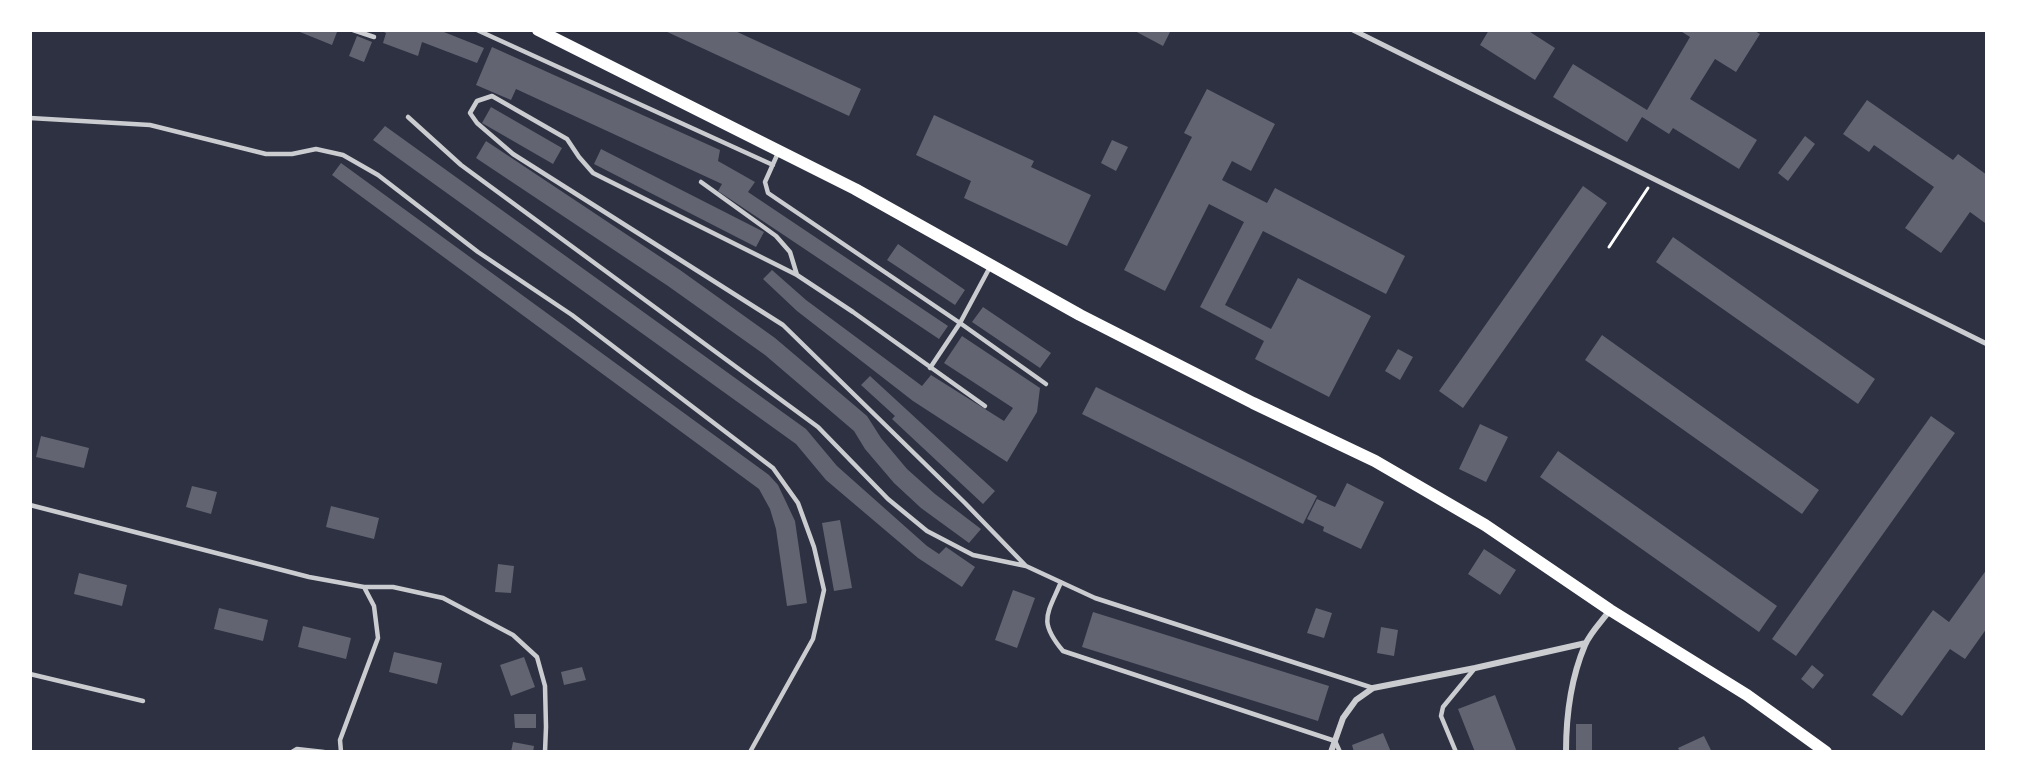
<!DOCTYPE html>
<html>
<head>
<meta charset="utf-8">
<style>
	body { margin:0 }
	#map { position:relative; width:2017px; height:782px; overflow:hidden; background:#2d3142; font-family:"Sofia Sans Condensed",sans-serif }
	canvas { display:block }
	.frame { position:absolute; inset:0; border:32px solid #fff; pointer-events:none }
</style>
</head>
<body>
<div id="map">
<canvas width="2017" height="782"></canvas>
<div class="frame"></div>
</div>
<script>
const context = document.querySelector('canvas').getContext('2d');
context.lineJoin = 'round';
function fillPath(path, color) {
  context.fillStyle = color;
  context.fill(path, 'evenodd');
}
function strokePath(path, color, width, dash) {
  context.strokeStyle = color;
  context.lineWidth = width;
  context.lineCap = dash ? 'butt' : 'round';
  context.setLineDash(dash || []);
  context.stroke(path);
}
fillPath(new Path2D(`
	M 295,30 L 331,30 L 337,32 L 332,45 Z
	M 380,30 L 439,30 L 484,48 L 477,63 L 422,42 L 418,56 L 383,43 L 386,33 Z
	M 663,30 L 733,30 L 861,89 L 849,116 Z
	M 1133,30 L 1171,30 L 1163,46 Z
	M 1489,30 L 1527,30 L 1555,48 L 1535,80 L 1480,45 Z
	M 1679,30 L 1753,30 L 1760,34 L 1736,72 L 1715,59 L 1690,99 L 1757,140 L 1739,169 L 1673,128 L 1669,134 L 1642,117 L 1627,142 L 1553,97 L 1573,64 L 1647,110 L 1690,37 Z
	M 357,36 L 372,42 L 364,62 L 349,56 Z
	M 492,47 L 720,150 L 718,161 L 755,182 L 748,192 L 948,326 L 939,339 L 718,191 L 722,184 L 516,89 L 511,100 L 476,85 Z
	M 1207,89 L 1275,124 L 1251,171 L 1232,161 L 1222,180 L 1267,203 L 1275,188 L 1405,256 L 1386,294 L 1263,231 L 1225,305 L 1271,329 L 1298,278 L 1371,316 L 1329,397 L 1255,359 L 1264,341 L 1200,307 L 1244,222 L 1209,204 L 1165,291 L 1124,270 L 1192,137 L 1184,133 Z
	M 1867,100 L 1953,160 L 1958,154 L 1987,175 L 1987,220 L 1985,223 L 1970,212 L 1941,253 L 1905,228 L 1934,187 L 1874,145 L 1869,152 L 1843,134 Z
	M 491,107 L 562,148 L 553,164 L 482,123 Z
	M 934,115 L 1034,161 L 1031,167 L 1091,195 L 1067,246 L 964,198 L 971,181 L 916,155 Z
	M 385,126 L 806,429 L 837,466 L 927,546 L 939,554 L 946,547 L 975,567 L 962,587 L 918,558 L 826,480 L 796,444 L 373,140 Z
	M 1805,136 L 1815,144 L 1788,181 L 1778,173 Z
	M 1112,140 L 1128,147 L 1116,171 L 1101,163 Z
	M 486,141 L 680,270 L 775,338 L 867,416 L 881,438 L 907,469 L 935,494 L 981,529 L 969,543 L 921,508 L 894,483 L 865,449 L 854,431 L 765,355 L 668,286 L 476,158 Z
	M 601,149 L 764,232 L 756,247 L 594,164 Z
	M 341,163 L 769,475 L 778,485 L 795,521 L 807,603 L 787,606 L 776,529 L 770,509 L 759,489 L 332,175 Z
	M 1583,186 L 1607,203 L 1463,408 L 1439,391 Z
	M 1673,237 L 1875,379 L 1858,404 L 1656,262 Z
	M 898,244 L 965,290 L 955,305 L 887,260 Z
	M 772,270 L 806,300 L 922,386 L 931,375 L 1004,421 L 1013,408 L 944,363 L 962,336 L 1040,388 L 1037,412 L 1007,462 L 913,401 L 797,311 L 763,279 Z
	M 983,307 L 1051,353 L 1040,368 L 972,322 Z
	M 1602,335 L 1819,490 L 1802,514 L 1585,360 Z
	M 1398,349 L 1413,357 L 1400,380 L 1385,371 Z
	M 870,376 L 995,491 L 983,504 L 892,419 L 895,416 L 861,385 Z
	M 1096,387 L 1317,496 L 1303,524 L 1082,414 Z
	M 1931,416 L 1955,433 L 1796,656 L 1772,639 Z
	M 1480,424 L 1508,437 L 1486,482 L 1459,469 Z
	M 41,436 L 89,448 L 84,468 L 36,457 Z
	M 1558,451 L 1777,606 L 1759,632 L 1540,477 Z
	M 1347,483 L 1384,502 L 1361,549 L 1323,531 L 1324,527 L 1307,519 L 1317,499 L 1335,507 Z
	M 192,486 L 217,492 L 211,514 L 186,507 Z
	M 331,506 L 379,518 L 374,539 L 326,527 Z
	M 840,520 L 852,588 L 834,591 L 822,523 Z
	M 1484,549 L 1516,570 L 1500,595 L 1468,574 Z
	M 498,564 L 514,566 L 511,593 L 495,592 Z
	M 1987,569 L 1987,628 L 1965,659 L 1950,649 L 1902,716 L 1872,695 L 1933,610 L 1949,622 Z
	M 79,573 L 127,585 L 122,606 L 74,594 Z
	M 1013,590 L 1035,598 L 1017,648 L 995,640 Z
	M 219,608 L 268,620 L 263,641 L 214,629 Z
	M 1316,608 L 1332,613 L 1324,638 L 1307,633 Z
	M 1093,612 L 1329,686 L 1318,721 L 1082,647 Z
	M 303,626 L 351,638 L 346,659 L 298,647 Z
	M 1381,627 L 1398,630 L 1394,656 L 1377,653 Z
	M 394,652 L 442,663 L 437,684 L 389,672 Z
	M 524,657 L 535,687 L 511,696 L 500,665 Z
	M 1812,665 L 1824,675 L 1813,689 L 1801,679 Z
	M 582,667 L 586,680 L 564,685 L 561,672 Z
	M 1495,695 L 1517,752 L 1475,752 L 1458,709 Z
	M 514,714 L 536,714 L 536,728 L 515,728 Z
	M 1576,724 L 1592,724 L 1592,752 L 1576,752 Z
	M 1383,733 L 1391,752 L 1354,752 L 1352,745 Z
	M 1704,736 L 1711,750 L 1705,752 L 1680,752 L 1678,748 Z
	M 513,742 L 534,746 L 533,752 L 511,752 Z`), '#626471');
strokePath(new Path2D(`
	M 1609,247 L 1648,188`), '#fff', 3);
strokePath(new Path2D(`
	M 353,30 L 374,37
	M 477,30 L 773,165
	M 408,117 L 461,165 L 818,427 L 888,499 L 927,531 L 973,555 L 1026,566
	M 30,118 L 150,125 L 266,154 L 292,154 L 316,149 L 343,155 L 378,175 L 478,252 L 572,315 L 773,468 L 798,503 L 814,547 L 824,590 L 813,639 L 750,752
	M 778,153 L 765,182 L 768,193 L 960,323 L 1046,384
	M 701,182 L 776,236 L 790,252 L 797,275
	M 930,368 L 960,323 L 990,267
	M 985,406 L 853,312 L 797,275 L 593,173 L 579,157 L 567,139 L 492,96 L 477,101 L 470,113 L 477,123 L 513,154 L 783,325 L 965,503 L 1026,566 L 1095,598 L 1373,688
	M 30,505 L 309,577 L 364,587 L 393,587 L 443,598 L 513,635 L 537,657 L 545,686 L 546,727 L 545,752
	M 1061,582 C 1047,615 1038,621 1063,651 L 1335,741 L 1340,752
	M 30,674 L 143,701
	M 292,752 L 297,749 L 324,752
	M 341,752 L 340,740 L 378,638 L 374,606 L 364,587
	M 1456,752 L 1441,716 L 1443,707 L 1475,668`), '#caccd0', 4.5);
strokePath(new Path2D(`
	M 1353,30 L 1987,344`), '#caccd0', 5);
strokePath(new Path2D(`
	M 1331,752 L 1343,718 L 1356,700 L 1373,688 L 1475,668 L 1586,643
	M 1566,752 C 1566,716 1571,678 1585,645 C 1590,633 1602,621 1610,610`), '#caccd0', 6);
strokePath(new Path2D(`
	M 538,30 L 855,189 L 1080,315 L 1253,403 L 1375,461 L 1485,525 L 1610,610 L 1747,695 L 1826,752`), '#fff', 12);
</script>
</body>
</html>
